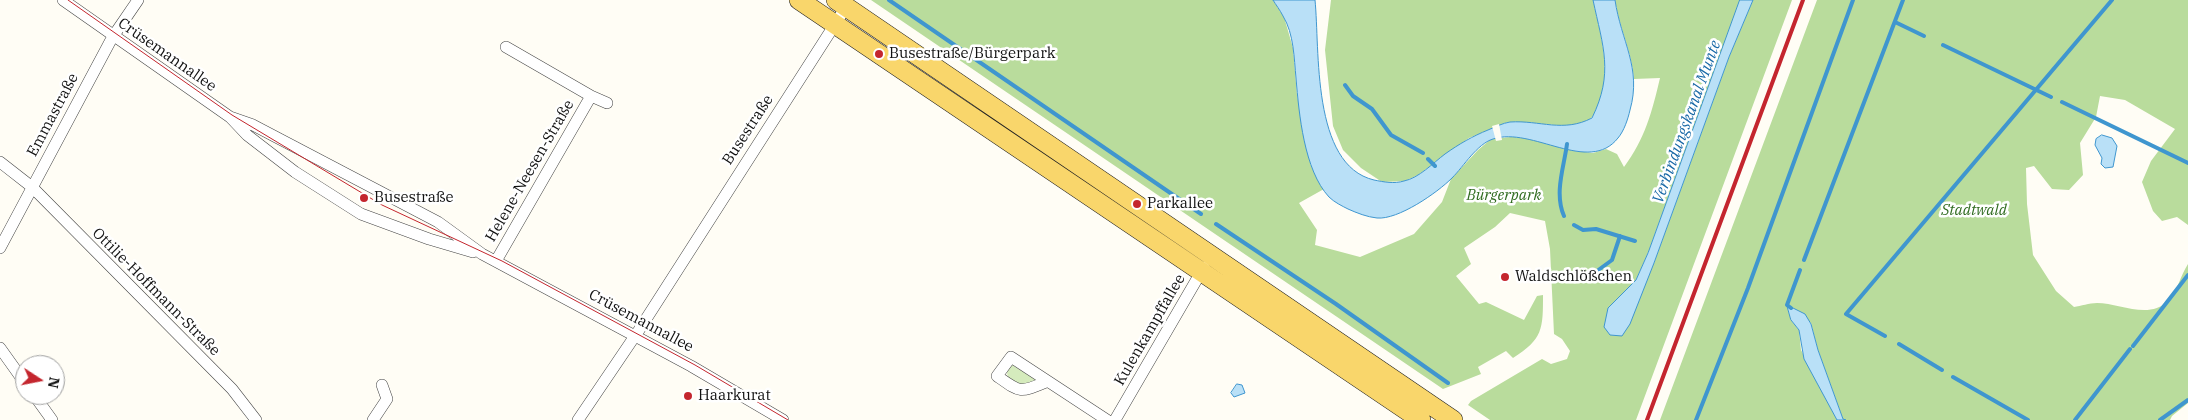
<!DOCTYPE html>
<html>
<head>
<meta charset="utf-8">
<style>
	body { margin:0 }
	#map { position:relative; width:2188px; height:420px; overflow:hidden; background:#fffdf5; font-family:"IBM Plex Serif",serif }
	canvas { display:block }
	.north { position:absolute; left:15px; top:355px; width:50px; height:50px; box-sizing:border-box; background:#fff; border:1px solid #a0a0a0; border-radius:50%; rotate:101deg; font-size:14px; font-weight:700; line-height:20px; text-align:center; color:#111 }
	.north::after { content:''; display:block; margin:auto; width:18px; height:22px; background:#c4262e; clip-path:polygon(50% 0,100% 100%,50% 72%,0 100%) }
</style>
</head>
<body>
<div id="map">
<canvas width="2188" height="420"></canvas>
<div class="north">N</div>
</div>
<script>
const context = document.querySelector('canvas').getContext('2d');
context.lineJoin = 'round';
function fillPath(path, color) {
  context.fillStyle = color;
  context.fill(path, 'evenodd');
}
function strokePath(path, color, width, dash) {
  context.strokeStyle = color;
  context.lineWidth = width;
  context.lineCap = dash ? 'butt' : 'round';
  context.setLineDash(dash || []);
  context.stroke(path);
}
function drawText(font, color, halo, rows, align = 'center') {
  context.font = font + ' "IBM Plex Serif",serif';
  context.lineWidth = 5;
  context.setLineDash([]);
  context.textBaseline = 'middle';
  context.strokeStyle = halo;
  context.fillStyle = color;
  for (const [text, x, y, turn = 0] of rows) {
    context.save();
    context.translate(x, y);
    context.rotate((+turn || 0) * Math.PI / 180);
    context.textAlign = isNaN(turn) ? turn : align;
    if (halo) context.strokeText(text, 0, 0);
    context.fillText(text, 0, 0);
    context.restore();
  }
}
fillPath(new Path2D(`
	M 1012,365 L 1036,379 C 1027,389 1002,383 1008,368 Z`), '#d5ebbd');
fillPath(new Path2D(`
	M 871,0 L 1273,0 L 1284,17 L 1293,48 L 1297,95 L 1311,166 L 1324,189 L 1299,203 L 1317,230 L 1315,245 L 1360,257 L 1414,234 L 1442,202 L 1451,179 L 1478,150 L 1491,139 L 1520,136 L 1575,151 L 1593,153 L 1606,149 L 1617,154 L 1624,167 C 1645,139 1652,112 1660,78 L 1634,79 C 1632,52 1619,27 1615,0 L 1740,0 L 1648,253 L 1636,280 L 1608,308 L 1641,292 L 1654,263 L 1729,57 L 1753,0 L 1792,0 L 1636,420 L 1490,420 L 1468,405 L 1471,401 L 1542,359 L 1551,364 L 1567,359 L 1570,351 L 1562,339 L 1554,334 L 1550,249 L 1545,221 L 1510,213 L 1495,227 L 1464,248 L 1471,264 L 1456,276 L 1479,304 L 1486,302 L 1524,320 L 1537,296 L 1543,295 C 1543,329 1543,339 1513,358 L 1506,351 L 1478,367 L 1481,374 L 1443,389 Z
	M 1331,0 L 1593,0 C 1600,32 1617,89 1592,117 C 1587,123 1577,124 1571,126 L 1508,122 L 1469,138 L 1418,175 L 1405,181 L 1382,182 L 1361,168 L 1343,150 L 1333,126 L 1325,50 Z
	M 1817,0 L 2188,0 L 2188,225 L 2177,217 L 2162,221 L 2153,211 L 2142,182 L 2151,161 L 2175,129 L 2125,100 L 2100,96 L 2096,117 L 2080,143 L 2083,175 L 2069,190 L 2052,189 L 2034,166 L 2026,168 L 2027,204 L 2033,255 L 2056,291 L 2074,307 C 2081,306 2089,303 2097,303 C 2119,303 2149,320 2168,301 C 2178,291 2180,276 2188,264 L 2188,403 L 2172,416 L 2170,420 L 1846,420 L 1843,419 L 1818,350 L 1811,323 L 1787,306 L 1791,320 L 1799,330 L 1801,350 L 1837,420 L 1660,420 Z`), '#b9dc9c');
const water = new Path2D(`
	M 1273,0 L 1315,0 C 1320,49 1311,165 1374,180 C 1384,182 1394,184 1404,181 C 1419,178 1433,163 1445,154 C 1459,144 1473,136 1488,130 C 1495,127 1503,123 1510,122 C 1540,120 1563,133 1592,118 C 1614,73 1603,47 1593,0 L 1615,0 C 1621,41 1642,68 1630,110 C 1628,119 1624,131 1618,138 C 1589,175 1532,126 1493,139 C 1477,144 1464,166 1452,178 C 1437,193 1398,220 1377,218 C 1367,217 1357,213 1348,209 C 1342,206 1334,202 1329,197 C 1304,170 1299,114 1296,78 C 1294,58 1294,34 1283,16 C 1280,10 1276,5 1273,0 Z
	M 1740,0 L 1753,0 L 1729,57 L 1654,263 L 1630,324 L 1622,336 L 1610,335 L 1604,327 L 1608,308 L 1636,280 L 1648,253 Z
	M 2102,135 L 2112,138 L 2117,146 L 2113,167 L 2105,168 L 2101,164 L 2102,158 L 2095,145 L 2096,139 Z
	M 1787,305 L 1805,314 L 1811,324 L 1818,350 L 1843,419 L 1846,420 L 1837,420 L 1804,359 L 1799,330 L 1791,320 Z
	M 1237,384 L 1242,385 L 1245,393 L 1234,397 L 1231,393 Z`);
fillPath(water, '#b9e0f7');
strokePath(water, '#3f96cf', 1);
fillPath(new Path2D(`
	M 1499,124 L 1502,140 L 1496,141 L 1492,126 Z`), '#fffdf5');
strokePath(new Path2D(`
	M 889,0 L 1201,214
	M 1895,22 L 1924,36
	M 1943,45 L 2051,97
	M 1345,85 L 1353,96 L 1372,109 L 1391,135 L 1423,153
	M 2062,102 L 2188,163
	M 1428,159 L 1435,166
	M 1564,216 C 1554,193 1564,167 1567,144
	M 1216,224 L 1336,304 L 1448,383
	M 1574,225 L 1583,230 L 1596,229 L 1635,241
	M 1804,260 L 1903,0
	M 1566,277 L 1593,274 L 1612,260 L 1620,236
	M 1791,308 L 1787,305 L 1800,270
	M 1885,336 L 1846,314 L 2112,0
	M 1899,344 L 1942,370
	M 2133,346 L 2188,275
	M 1953,377 L 2028,420
	M 1696,420 L 1748,288 L 1853,0
	M 2075,420 L 2130,349
	M 2160,420 L 2188,400`), '#3f96cf', 4);
const street = new Path2D(`
	M 63,0 L 230,117 L 247,135 L 295,172 L 361,214 L 429,239 L 473,252
	M 591,96 L 607,103
	M 230,117 L 253,125 L 438,222 L 482,254 L 691,366 L 783,420
	M 0,162 L 32,187 L 232,389 L 256,420
	M 0,248 L 112,38 L 138,0
	M 496,261 L 591,96 L 506,47
	M 0,348 L 25,383
	M 1046,382 C 1019,393 1021,393 997,376 L 1011,357 L 1107,420
	M 34,395 L 52,420
	M 373,420 L 387,399 L 382,385
	M 578,420 L 639,330 L 846,7
	M 1115,420 L 1204,267`);
const primary = new Path2D(`
	M 799,0 L 1421,420
	M 836,0 L 1453,420`);
strokePath(street, '#444', 12);
strokePath(primary, '#222', 20);
strokePath(street, '#fff', 11);
strokePath(primary, '#f9d66b', 19);
strokePath(new Path2D(`
	M 68,0 L 232,115 L 382,205 L 502,261 L 695,365 L 788,420`), '#c4262e', 1);
strokePath(new Path2D(`
	M 1647,420 L 1803,0`), '#c4262e', 4);
for (const [x, y, r, color] of [
	[879,54,5,"#c4262e"],
	[364,198,5,"#c4262e"],
	[1137,204,5,"#c4262e"],
	[1505,277,5,"#c4262e"],
	[688,396,5,"#c4262e"]
]) {
  const dot = new Path2D();
  dot.arc(x, y, r, 0, 2 * Math.PI);
  context.fillStyle = color;
  context.fill(dot);
  strokePath(dot, '#fff', 2);
}
drawText('15px', '#111', '#fff', [
	["Busestraße/Bürgerpark",889,54],
	["Busestraße",374,198],
	["Parkallee",1147,204],
	["Waldschlößchen",1515,277],
	["Haarkurat",698,396]
], 'left');
drawText('15px', '#111', '#fff', [
	["Crüsemannallee",167,55,35],
	["Emmastraße",53,115,-62],
	["Busestraße",748,130,-57],
	["Helene-Neesen-Straße",530,171,-60],
	["Ottilie-Hoffmann-Straße",156,292,45],
	["Crüsemannallee",641,321,28],
	["Kulenkampffallee",1150,330,-60]
]);
drawText('italic 15px', '#2f6b1f', '#fff', [
	["Bürgerpark",1504,196],
	["Stadtwald",1974,211]
]);
drawText('italic 16px', '#1768a6', '#fff', [
	["Verbindungskanal Munte",1687,122,-70]
]);
</script>
</body>
</html>
